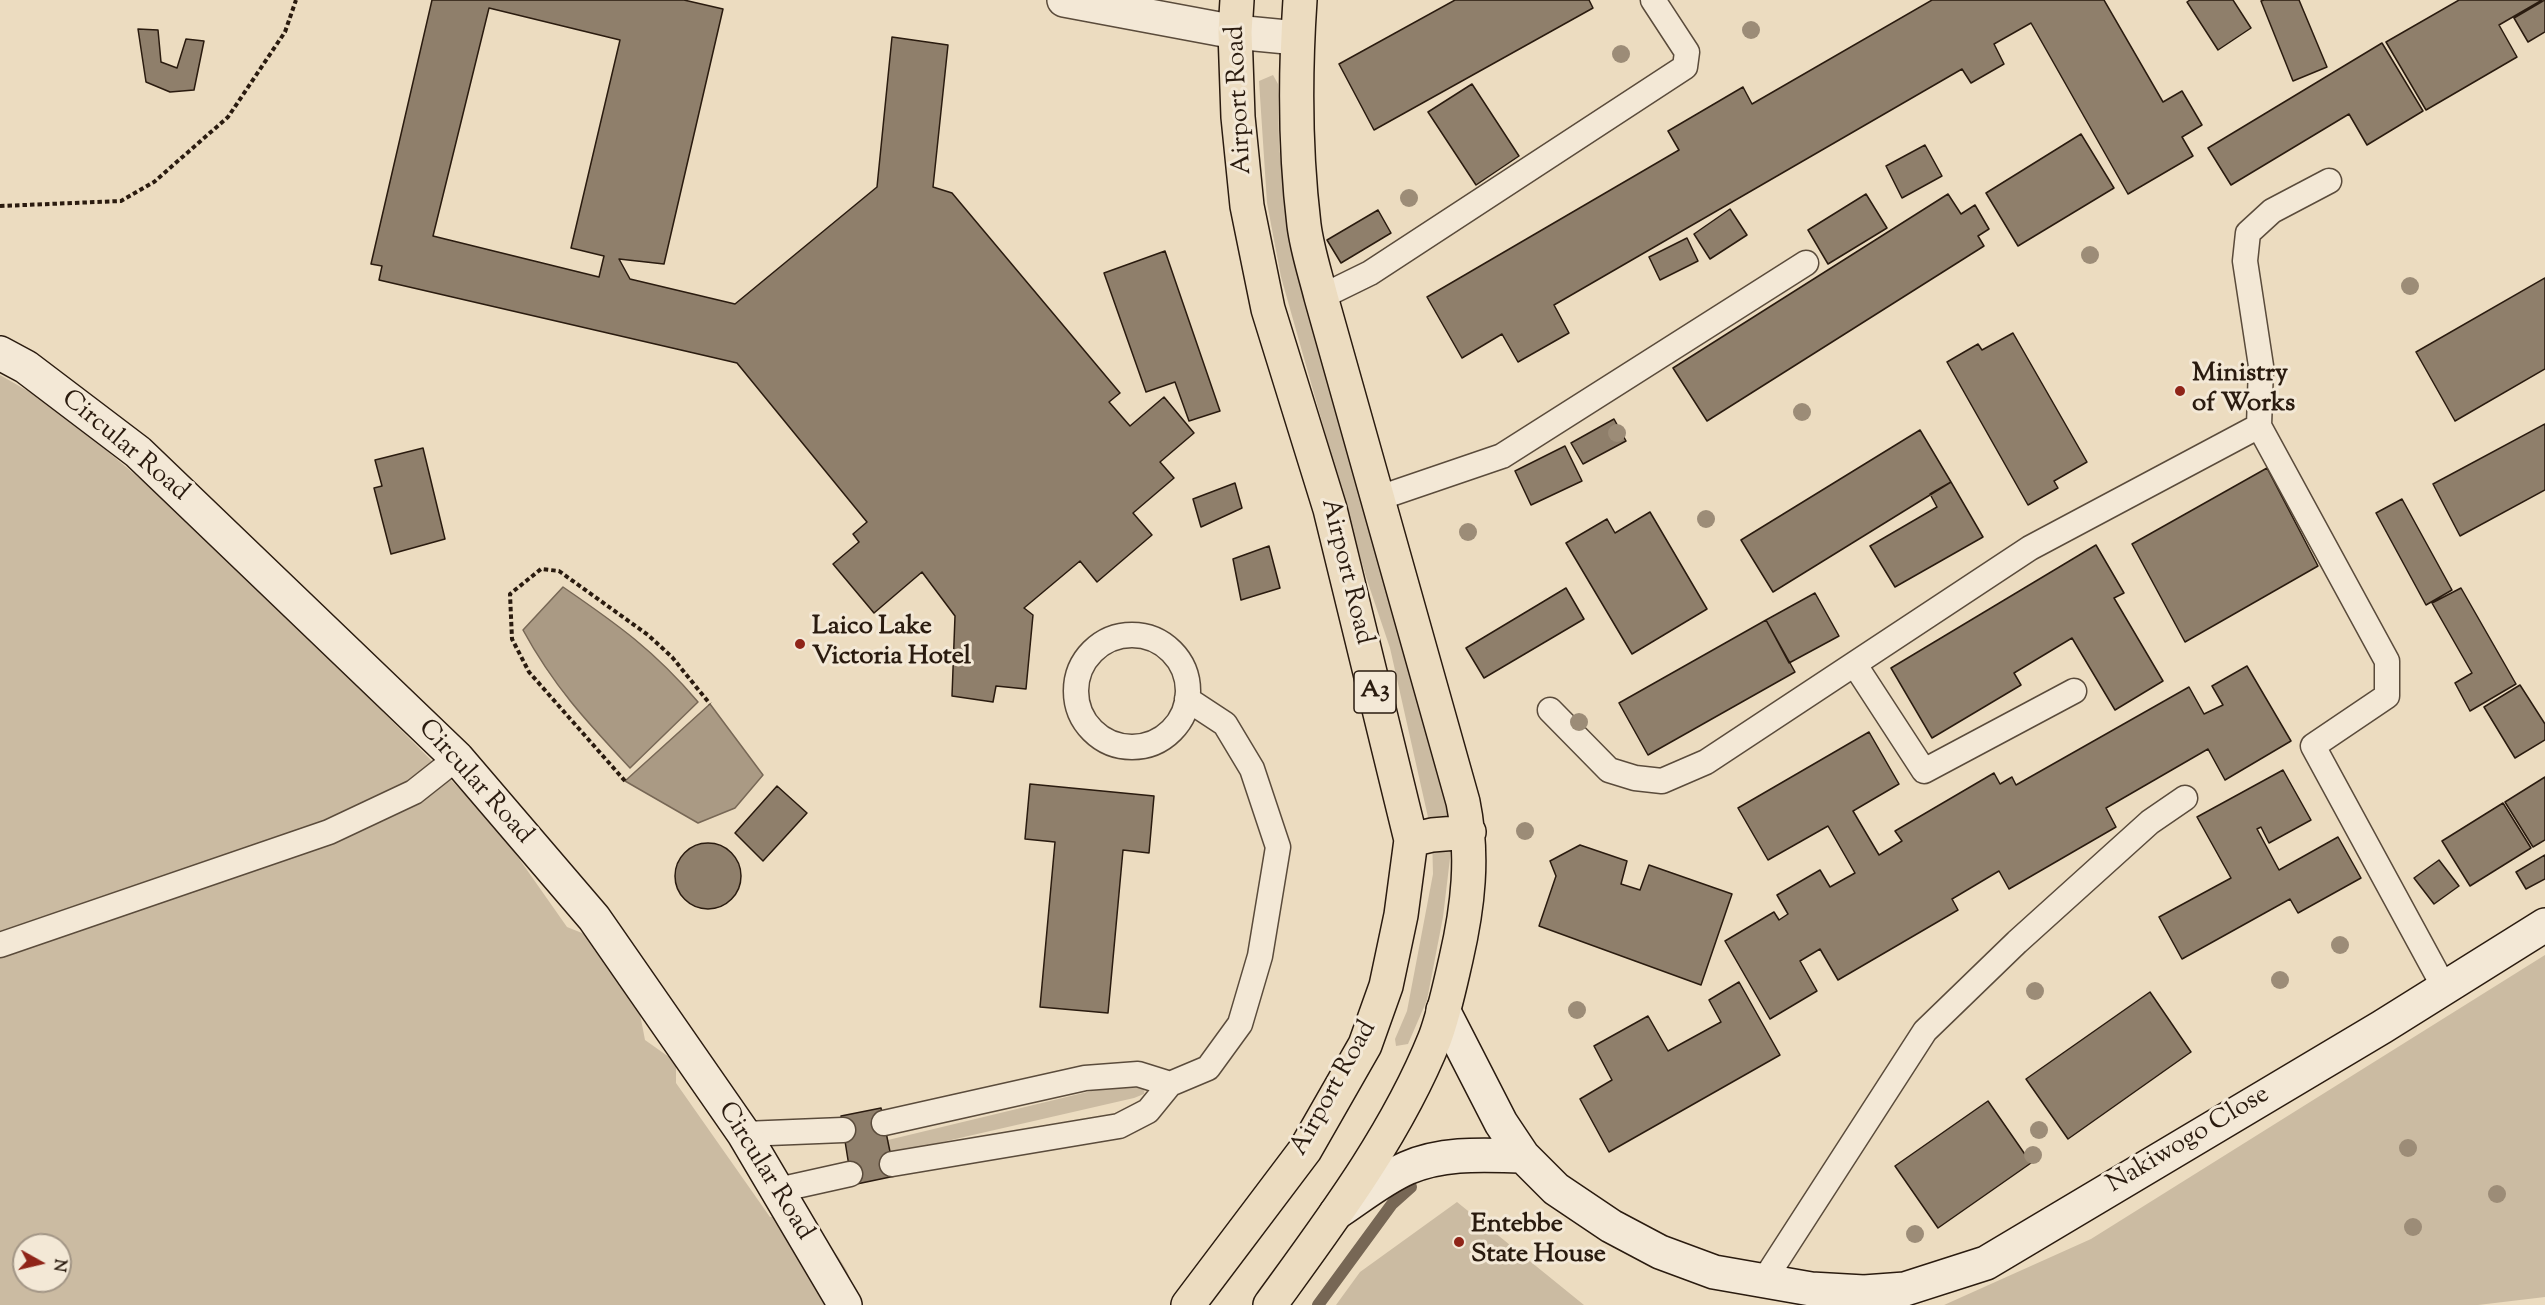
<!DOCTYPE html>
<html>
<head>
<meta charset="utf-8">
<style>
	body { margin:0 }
	#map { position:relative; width:2545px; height:1305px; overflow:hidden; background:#ecdcc0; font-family:"Sorts Mill Goudy",serif }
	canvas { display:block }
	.north { position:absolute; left:12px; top:1233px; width:60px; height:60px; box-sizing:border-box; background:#f3e8d6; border:2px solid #a39686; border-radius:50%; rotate:98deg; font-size:16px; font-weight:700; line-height:24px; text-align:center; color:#2a1b0f }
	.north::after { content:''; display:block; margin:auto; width:21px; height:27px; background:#8f2418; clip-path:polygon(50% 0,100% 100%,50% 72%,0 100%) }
</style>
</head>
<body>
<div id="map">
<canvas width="2545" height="1305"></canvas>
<div class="north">N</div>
</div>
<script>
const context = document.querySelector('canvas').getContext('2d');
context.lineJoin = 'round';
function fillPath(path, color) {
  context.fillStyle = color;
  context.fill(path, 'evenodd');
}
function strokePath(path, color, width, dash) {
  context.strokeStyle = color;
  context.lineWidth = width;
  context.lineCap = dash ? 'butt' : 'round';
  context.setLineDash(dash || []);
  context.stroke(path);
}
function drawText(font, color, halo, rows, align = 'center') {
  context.font = font + ' "Sorts Mill Goudy",serif';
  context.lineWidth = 6;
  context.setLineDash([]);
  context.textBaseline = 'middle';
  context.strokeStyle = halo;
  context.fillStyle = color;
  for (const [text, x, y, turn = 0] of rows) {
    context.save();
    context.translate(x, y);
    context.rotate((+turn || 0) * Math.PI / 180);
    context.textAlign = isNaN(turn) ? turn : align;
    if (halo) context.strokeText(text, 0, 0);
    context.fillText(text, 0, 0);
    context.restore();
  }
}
fillPath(new Path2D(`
	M 1273,75 L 1278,84 L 1279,146 L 1289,224 L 1417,677 L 1453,833 L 1443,917 L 1427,1000 L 1408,1044 L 1396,1046 L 1395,1039 L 1407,1011 L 1433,874 L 1432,835 L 1390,648 L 1366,577 L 1281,277 L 1267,203 L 1259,81 Z
	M 0,375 L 54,406 L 204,533 L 494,823 L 567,927 L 587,935 L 639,1009 L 645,1040 L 676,1062 L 676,1083 L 770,1217 C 801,1209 834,1246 847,1271 C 851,1279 852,1290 854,1299 L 850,1305 L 0,1305 ZM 24,1245 L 60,1245 L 60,1281 L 24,1281 Z
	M 2545,955 L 2545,1297 L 2478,1305 L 1944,1305 L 2091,1239 Z
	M 1133,1081 L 1145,1085 L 1144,1094 L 1134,1098 L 890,1154 L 888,1140 Z
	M 1457,1202 L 1584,1305 L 1336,1305 L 1360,1272 Z`), '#cbbba2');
const water = new Path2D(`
	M 563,587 C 617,624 655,651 698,702 L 630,768 C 587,722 554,687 523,630 Z
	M 710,704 L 763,775 L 735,808 L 698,823 L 625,781 Z`);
fillPath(water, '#aa9a84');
strokePath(water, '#776755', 1.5);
strokePath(new Path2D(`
	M 1318,1305 L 1392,1204 L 1411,1187`), '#776755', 12);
const building = new Path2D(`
	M 432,0 L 684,0 L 723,9 L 664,264 L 619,259 L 630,279 L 735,304 L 877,187 L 892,37 L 948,45 L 933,187 L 952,193 L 1120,393 L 1109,402 L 1130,426 L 1164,397 L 1194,433 L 1160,462 L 1174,478 L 1133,513 L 1152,535 L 1097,582 L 1080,561 L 1024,608 L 1033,615 L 1026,689 L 996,686 L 993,702 L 952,696 L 955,616 L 922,572 L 874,613 L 833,564 L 859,542 L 853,534 L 867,522 L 737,363 L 379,280 L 382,266 L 371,264 ZM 489,8 L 620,40 L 571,248 L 604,256 L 599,277 L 433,236 Z
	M 1455,0 L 1589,0 L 1593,8 L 1374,130 L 1339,64 Z
	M 1932,0 L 2104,0 L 2163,102 L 2182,91 L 2202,125 L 2182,137 L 2193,156 L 2128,194 L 2031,23 L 1994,44 L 2004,64 L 1971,83 L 1962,69 L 1554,305 L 1569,333 L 1518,362 L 1502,334 L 1462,358 L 1427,297 L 1679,150 L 1668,131 L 1743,87 L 1752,104 Z
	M 2190,0 L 2233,0 L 2251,28 L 2218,50 L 2187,2 Z
	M 2264,0 L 2299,0 L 2327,67 L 2293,81 L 2261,1 Z
	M 2459,0 L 2542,0 L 2499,25 L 2517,57 L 2426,110 L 2386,42 Z
	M 2545,0 L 2545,32 L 2528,42 L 2514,18 Z
	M 138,29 L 158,30 L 161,62 L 177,68 L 186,39 L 204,41 L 194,90 L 170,92 L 146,82 Z
	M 2382,43 L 2423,111 L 2367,145 L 2349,114 L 2231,185 L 2208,148 Z
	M 1472,84 L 1519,156 L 1476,185 L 1428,112 Z
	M 2081,134 L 2114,188 L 2018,246 L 1986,193 Z
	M 1925,145 L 1942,176 L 1902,198 L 1886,166 Z
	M 1866,194 L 1887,228 L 1828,264 L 1808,230 Z
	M 1948,194 L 1961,214 L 1975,205 L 1989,229 L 1978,236 L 1984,246 L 1707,421 L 1673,368 Z
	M 1730,209 L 1747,235 L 1710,259 L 1694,234 Z
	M 1378,210 L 1391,233 L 1341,263 L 1327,240 Z
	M 1687,238 L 1698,261 L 1660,280 L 1649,257 Z
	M 1165,251 L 1220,411 L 1189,421 L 1175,382 L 1146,392 L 1104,273 Z
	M 2545,278 L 2545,369 L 2455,421 L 2416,352 Z
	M 2013,333 L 2087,462 L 2054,481 L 2058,488 L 2028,505 L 1947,362 L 1978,344 L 1982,350 Z
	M 1614,419 L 1626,441 L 1583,464 L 1571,443 Z
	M 2545,424 L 2545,490 L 2460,536 L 2433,484 Z
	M 1920,430 L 1951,482 L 1773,592 L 1741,540 Z
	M 1565,446 L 1582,481 L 1531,505 L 1515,471 Z
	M 423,448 L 445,539 L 391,554 L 374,488 L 382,486 L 375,460 Z
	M 2267,468 L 2318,566 L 2185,642 L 2132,544 Z
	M 1951,482 L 1983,537 L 1895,587 L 1870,546 L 1937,507 L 1930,494 Z
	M 1235,483 L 1242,508 L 1201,527 L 1193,499 Z
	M 2402,499 L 2452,590 L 2426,605 L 2376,513 Z
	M 1650,512 L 1707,609 L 1632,654 L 1566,543 L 1607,519 L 1615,533 Z
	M 2096,545 L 2124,593 L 2114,598 L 2163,681 L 2115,710 L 2072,638 L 2014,673 L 2021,685 L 1932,738 L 1891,668 Z
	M 1269,546 L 1280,588 L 1241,600 L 1233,559 Z
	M 1566,588 L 1584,619 L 1484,678 L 1466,648 Z
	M 2461,588 L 2516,684 L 2470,711 L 2455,683 L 2472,673 L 2432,603 Z
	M 1815,593 L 1839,636 L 1789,663 L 1766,620 Z
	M 1766,620 L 1795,672 L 1648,755 L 1619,703 Z
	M 2247,666 L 2291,741 L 2225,780 L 2208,749 L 2106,808 L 2116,827 L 2009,889 L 1999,871 L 1952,899 L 1958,910 L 1838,980 L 1820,949 L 1800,961 L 1817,991 L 1770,1019 L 1725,941 L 1774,912 L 1779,920 L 1788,914 L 1777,895 L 1820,870 L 1830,887 L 1855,873 L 1828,826 L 1768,860 L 1738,808 L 1869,732 L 1899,784 L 1853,811 L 1879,855 L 1902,841 L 1895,831 L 1994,773 L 2000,784 L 2012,777 L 2016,785 L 2189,687 L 2204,714 L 2223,705 L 2212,686 Z
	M 2520,685 L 2545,724 L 2545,740 L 2515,758 L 2484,707 Z
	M 2283,770 L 2311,820 L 2269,843 L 2261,827 L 2257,829 L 2279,870 L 2338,837 L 2361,878 L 2298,913 L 2290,899 L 2182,959 L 2159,917 L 2231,878 L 2197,817 Z
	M 2545,777 L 2545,840 L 2533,847 L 2505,802 Z
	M 1030,784 L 1154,796 L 1149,853 L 1123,850 L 1108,1013 L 1040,1007 L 1055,842 L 1025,839 Z
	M 777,786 L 807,813 L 763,861 L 735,833 Z
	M 2503,803 L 2531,848 L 2470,886 L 2442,841 Z
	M675 876a33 33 0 1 1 66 0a33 33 0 1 1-66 0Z
	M 1580,845 L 1627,861 L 1621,884 L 1640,890 L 1649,865 L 1732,894 L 1701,985 L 1539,926 L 1556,876 L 1550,861 Z
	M 2545,855 L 2545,879 L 2526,889 L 2516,872 Z
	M 2439,860 L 2459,886 L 2434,904 L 2414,878 Z
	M 1739,982 L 1780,1055 L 1609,1152 L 1580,1099 L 1612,1080 L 1594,1046 L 1648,1016 L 1668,1051 L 1721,1022 L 1709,1000 Z
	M 2150,992 L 2191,1052 L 2068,1139 L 2026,1079 Z
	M 1988,1101 L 2031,1163 L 1938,1228 L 1895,1166 Z
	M 881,1108 L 895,1176 L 852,1185 L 841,1116 Z`);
fillPath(building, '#8f7f6b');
strokePath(building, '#2a1b0f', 1.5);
const lane = new Path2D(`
	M 2329,181 L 2272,211 L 2248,233 L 2245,261 L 2261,366 L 2259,426 L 2387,661 L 2387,696 L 2313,746 L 2444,987
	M 1321,297 L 1370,273 L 1685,67 L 1687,52 L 1653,0
	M 1379,498 L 1502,456 L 1806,263
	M1076 691a56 56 0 1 1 112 0a56 56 0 1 1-112 0Z
	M 1855,665 L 1924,771 L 2074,691
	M 1550,710 L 1609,770 L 1635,778 L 1662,781 L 1706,762 L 2030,548 L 2259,426
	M 0,945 L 329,832 L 414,792 L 457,758
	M 884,1123 L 1085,1078 L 1138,1074 L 1170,1084
	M 744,1134 L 843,1130
	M 892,1164 L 1119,1126 L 1148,1111 L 1170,1084 L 1208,1068 L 1240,1024 L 1260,956 L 1278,847 L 1252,769 L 1225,724 L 1187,699
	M 778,1190 L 850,1174
	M 1763,1282 L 1925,1031 L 2017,942 L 2150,822 L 2185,798`);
const street = new Path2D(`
	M 1064,0 L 1235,32 L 1297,38`);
const secondary = new Path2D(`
	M 0,353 L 26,367 L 138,452 L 457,758 L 594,918 L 744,1134 L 845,1305
	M 1443,1010 L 1501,1123 L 1523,1156 L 1556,1189 L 1611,1226 L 1660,1252 L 1714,1272 L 1811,1289 L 1864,1292 L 1905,1289 L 1986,1263 L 2382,1027 L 2545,925
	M 1336,1213 C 1359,1198 1382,1179 1407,1168 C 1444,1152 1484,1155 1523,1156`);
const highway = new Path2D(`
	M 1411,840 L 1432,835 L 1469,832
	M 1188,1305 L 1305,1150 L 1365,1045 L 1386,986 L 1401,915 L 1411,840 L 1330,509 L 1268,309 L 1247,206 L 1238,117 L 1235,32 L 1237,0
	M 1270,1305 C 1331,1221 1396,1135 1435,1038 C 1444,1014 1450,985 1456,959 C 1468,907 1474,856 1463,802 L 1321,297 C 1315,273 1307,249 1304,225 C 1295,151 1295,74 1300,0`);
strokePath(lane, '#5a4b3b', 27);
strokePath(street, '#5a4b3b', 36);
strokePath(secondary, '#2a1b0f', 36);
strokePath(highway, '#2a1b0f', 36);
strokePath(new Path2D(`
	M 0,206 L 121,201 L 154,182 L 228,117 L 285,32 L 296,0
	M 625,781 L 529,672 L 512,639 L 510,594 L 541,569 L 559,571 L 648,635 L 672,657 L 710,704`), '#2a1b0f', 4, [4.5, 3]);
strokePath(lane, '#f3e8d6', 24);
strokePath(street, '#f3e8d6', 33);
strokePath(secondary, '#f3e8d6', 33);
strokePath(highway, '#ecdcc0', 33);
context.fillStyle = '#9c8c77';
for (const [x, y] of [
	[1751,30],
	[1621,54],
	[1409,198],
	[2090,255],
	[2410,286],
	[1802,412],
	[1617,433],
	[1706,519],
	[1468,532],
	[1579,722],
	[1525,831],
	[2340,945],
	[2280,980],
	[2035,991],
	[1577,1010],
	[2039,1130],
	[2408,1148],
	[2033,1155],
	[2497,1194],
	[2413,1227],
	[1915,1234]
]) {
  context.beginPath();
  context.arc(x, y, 9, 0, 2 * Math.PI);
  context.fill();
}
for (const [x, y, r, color] of [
	[2180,391,6,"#8f2418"],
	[800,644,6,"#8f2418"],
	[1459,1242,6,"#8f2418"]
]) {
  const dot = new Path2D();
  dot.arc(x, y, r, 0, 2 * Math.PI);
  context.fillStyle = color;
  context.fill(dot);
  strokePath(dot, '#f3e8d6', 2);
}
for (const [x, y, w] of [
	[1375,692,42]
]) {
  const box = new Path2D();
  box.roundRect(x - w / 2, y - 21, w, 42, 4.5);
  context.fillStyle = '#f3e8d6';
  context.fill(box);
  strokePath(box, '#2a1b0f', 1.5);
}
drawText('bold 24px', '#2a1b0f', null, [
	["A3",1375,692]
]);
drawText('26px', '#2a1b0f', '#f3e8d6', [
	["Airport Road",1241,100,-93],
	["Circular Road",124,447,40],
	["Airport Road",1345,572,76],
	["Circular Road",474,783,48],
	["Airport Road",1335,1089,-61],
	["Nakiwogo Close",2189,1141,-31],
	["Circular Road",764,1172,58]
]);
drawText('bold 26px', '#2a1b0f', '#f3e8d6', [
	["Ministry",2192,376],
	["of Works",2192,406],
	["Laico Lake",812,629],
	["Victoria Hotel",812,659],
	["Entebbe",1471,1227],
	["State House",1471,1257]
], 'left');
</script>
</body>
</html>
